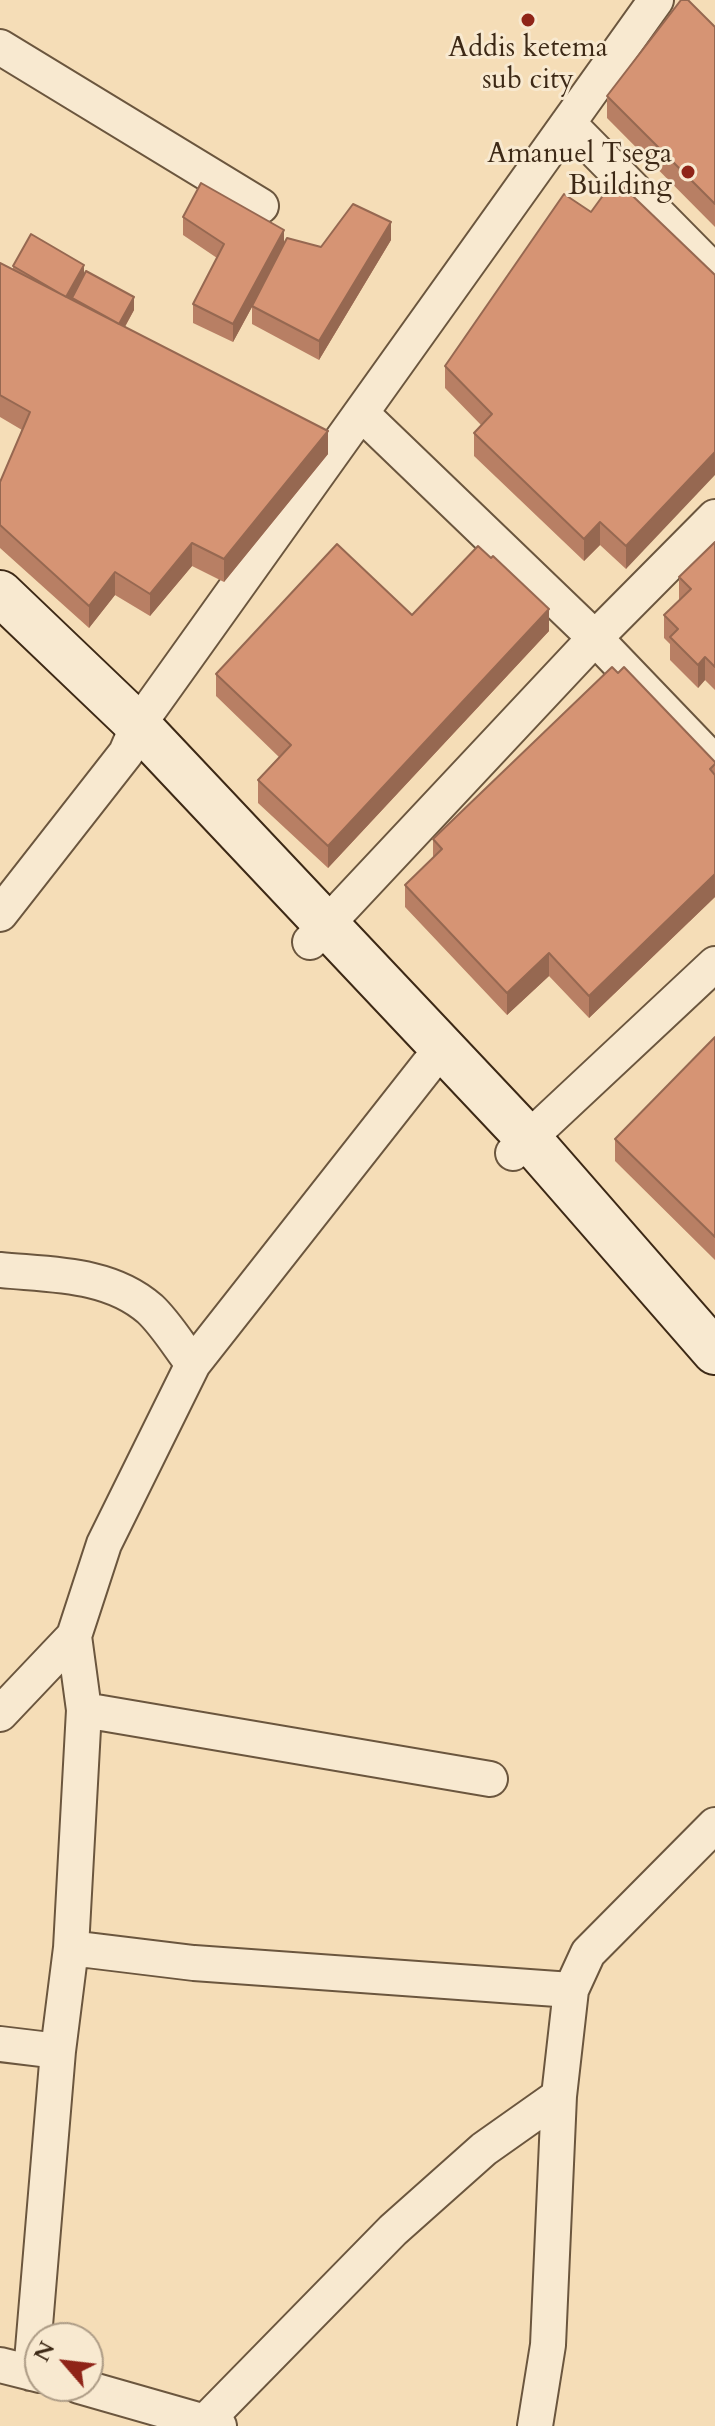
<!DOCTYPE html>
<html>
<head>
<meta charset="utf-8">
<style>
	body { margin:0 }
	#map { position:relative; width:715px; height:2426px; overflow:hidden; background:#f5ddb7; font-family:Cardo,serif }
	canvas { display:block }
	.north { position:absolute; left:24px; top:2322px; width:80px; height:80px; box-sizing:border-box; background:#f8e9d0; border:2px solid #ad9c86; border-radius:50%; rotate:298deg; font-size:22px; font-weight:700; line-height:32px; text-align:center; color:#3d2916 }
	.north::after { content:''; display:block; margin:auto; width:28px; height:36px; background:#8f2418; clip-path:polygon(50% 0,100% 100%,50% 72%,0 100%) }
</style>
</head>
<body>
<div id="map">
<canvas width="715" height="2426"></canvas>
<div class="north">N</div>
</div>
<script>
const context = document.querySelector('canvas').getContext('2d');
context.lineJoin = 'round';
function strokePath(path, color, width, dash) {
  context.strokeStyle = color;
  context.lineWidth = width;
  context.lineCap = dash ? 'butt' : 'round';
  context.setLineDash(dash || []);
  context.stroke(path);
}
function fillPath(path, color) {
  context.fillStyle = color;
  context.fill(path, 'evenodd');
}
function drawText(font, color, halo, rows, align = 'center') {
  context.font = font + ' Cardo,serif';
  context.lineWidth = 6;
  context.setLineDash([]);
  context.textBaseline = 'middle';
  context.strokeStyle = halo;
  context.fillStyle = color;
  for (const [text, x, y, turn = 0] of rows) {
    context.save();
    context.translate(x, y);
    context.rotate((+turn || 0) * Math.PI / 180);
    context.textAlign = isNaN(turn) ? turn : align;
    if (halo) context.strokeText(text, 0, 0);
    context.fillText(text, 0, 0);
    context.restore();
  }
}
const street = new Path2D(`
	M 0,47 L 261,206
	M 568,123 L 715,272
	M 362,414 L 595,638 L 715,763
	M 0,914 L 126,753 L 138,725 L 656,0
	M 310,942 L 595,638 L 715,517
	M 513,1153 L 715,964
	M 0,1270 C 51,1275 109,1273 150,1309 C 166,1324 179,1346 193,1364
	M 84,1710 L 490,1779
	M 0,1714 L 74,1636
	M 71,1948 L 194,1963 L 571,1990
	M 0,2044 L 58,2051
	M 0,2365 L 40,2375
	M 31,2373 L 58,2051 L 71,1948 L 84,1710 L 74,1636 L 104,1544 L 193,1364 L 429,1064
	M 79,2386 L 219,2426
	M 201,2426 L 393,2230 L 484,2149 L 559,2096
	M 535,2426 L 548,2345 L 559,2096 L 571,1990 L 588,1953 L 715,1825`);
const secondary = new Path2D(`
	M 0,593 L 138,725 L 536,1147 L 715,1352`);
strokePath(street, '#6b563e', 38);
strokePath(secondary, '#3d2916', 48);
strokePath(street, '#f8e9d0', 34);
strokePath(secondary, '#f8e9d0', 44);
fillPath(new Path2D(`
	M 715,27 L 715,227 L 607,118 L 607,96 Z
	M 591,212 L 715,275 L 626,569 L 600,545 L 584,561 L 474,456 L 474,433 L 481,425 L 445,388 L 445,366 Z
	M 183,217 L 284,245 L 321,247 L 391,240 L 319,360 L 252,324 L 252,307 L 233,342 L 193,323 L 193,304 L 217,258 L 183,235 Z
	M 0,263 L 13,269 L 13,266 L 84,275 L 134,310 L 125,327 L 328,454 L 224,582 L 192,566 L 150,616 L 115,595 L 89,628 L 0,548 L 0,482 L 22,430 L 0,417 Z
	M 715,542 L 715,690 L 705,680 L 698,688 L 670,660 L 670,644 L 664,638 L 664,615 L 679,600 L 679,577 Z
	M 491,558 L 549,631 L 328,868 L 258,803 L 258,780 L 279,757 L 216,696 L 216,674 L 412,615 Z
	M 715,762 L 715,897 L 589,1018 L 549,976 L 507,1015 L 405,907 L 405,885 L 433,857 L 433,839 Z
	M 715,1037 L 715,1260 L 615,1161 L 615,1139 Z`), '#b87f64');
fillPath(new Path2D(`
	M 391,222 L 391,240 L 319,360 L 319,341 Z
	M 284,230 L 284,248 L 233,342 L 233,324 Z
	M 84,265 L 84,279 L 66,311 L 66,297 Z
	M 134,297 L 134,310 L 119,337 L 119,324 Z
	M 328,431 L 328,454 L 224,582 L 224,559 Z
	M 715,452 L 715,475 L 626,569 L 626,546 Z
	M 600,522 L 600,545 L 584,561 L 584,539 Z
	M 192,543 L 192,566 L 150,616 L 150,594 Z
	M 115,572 L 115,595 L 89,628 L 89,606 Z
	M 549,609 L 549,631 L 328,868 L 328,846 Z
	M 705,657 L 705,680 L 698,688 L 698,665 Z
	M 715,874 L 715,897 L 589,1018 L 589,996 Z
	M 549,953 L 549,976 L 507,1015 L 507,993 Z`), '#966851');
const building = new Path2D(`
	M 681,0 L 688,0 L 715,27 L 715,204 L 607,96 Z
	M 615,179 L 715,275 L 715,452 L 626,546 L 600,522 L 584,539 L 474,433 L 492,414 L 445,366 L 564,194 L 591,212 Z
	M 201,183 L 284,230 L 233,324 L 193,304 L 224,244 L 183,217 Z
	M 353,204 L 391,222 L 319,341 L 252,306 L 287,238 L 321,247 Z
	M 31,234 L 84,265 L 66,297 L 13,266 Z
	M 0,263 L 328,431 L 224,559 L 192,543 L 150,594 L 115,572 L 89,606 L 0,525 L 0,482 L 30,412 L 0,395 Z
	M 86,271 L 134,297 L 119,324 L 72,298 Z
	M 715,542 L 715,667 L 705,657 L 698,665 L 670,637 L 678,629 L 664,615 L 691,589 L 679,577 Z
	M 337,544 L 412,615 L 478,546 L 491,558 L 493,556 L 549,609 L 328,846 L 258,780 L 291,745 L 216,674 Z
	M 612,667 L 618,673 L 624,667 L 715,762 L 715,764 L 710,769 L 715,775 L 715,874 L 589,996 L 549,953 L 507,993 L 405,885 L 442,849 L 433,839 Z
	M 715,1037 L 715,1237 L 615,1139 Z`);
fillPath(building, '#d69474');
strokePath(building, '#966851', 2);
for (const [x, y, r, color] of [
	[528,20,8,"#8f2418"],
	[688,172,8,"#8f2418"]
]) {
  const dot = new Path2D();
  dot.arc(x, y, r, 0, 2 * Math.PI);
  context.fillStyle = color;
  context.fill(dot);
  strokePath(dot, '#f8e9d0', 3);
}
drawText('28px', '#3d2916', '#f8e9d0', [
	["Addis ketema",528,50],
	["sub city",528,82],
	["Amanuel Tsega",672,156,"right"],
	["Building",672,188,"right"]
]);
</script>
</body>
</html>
